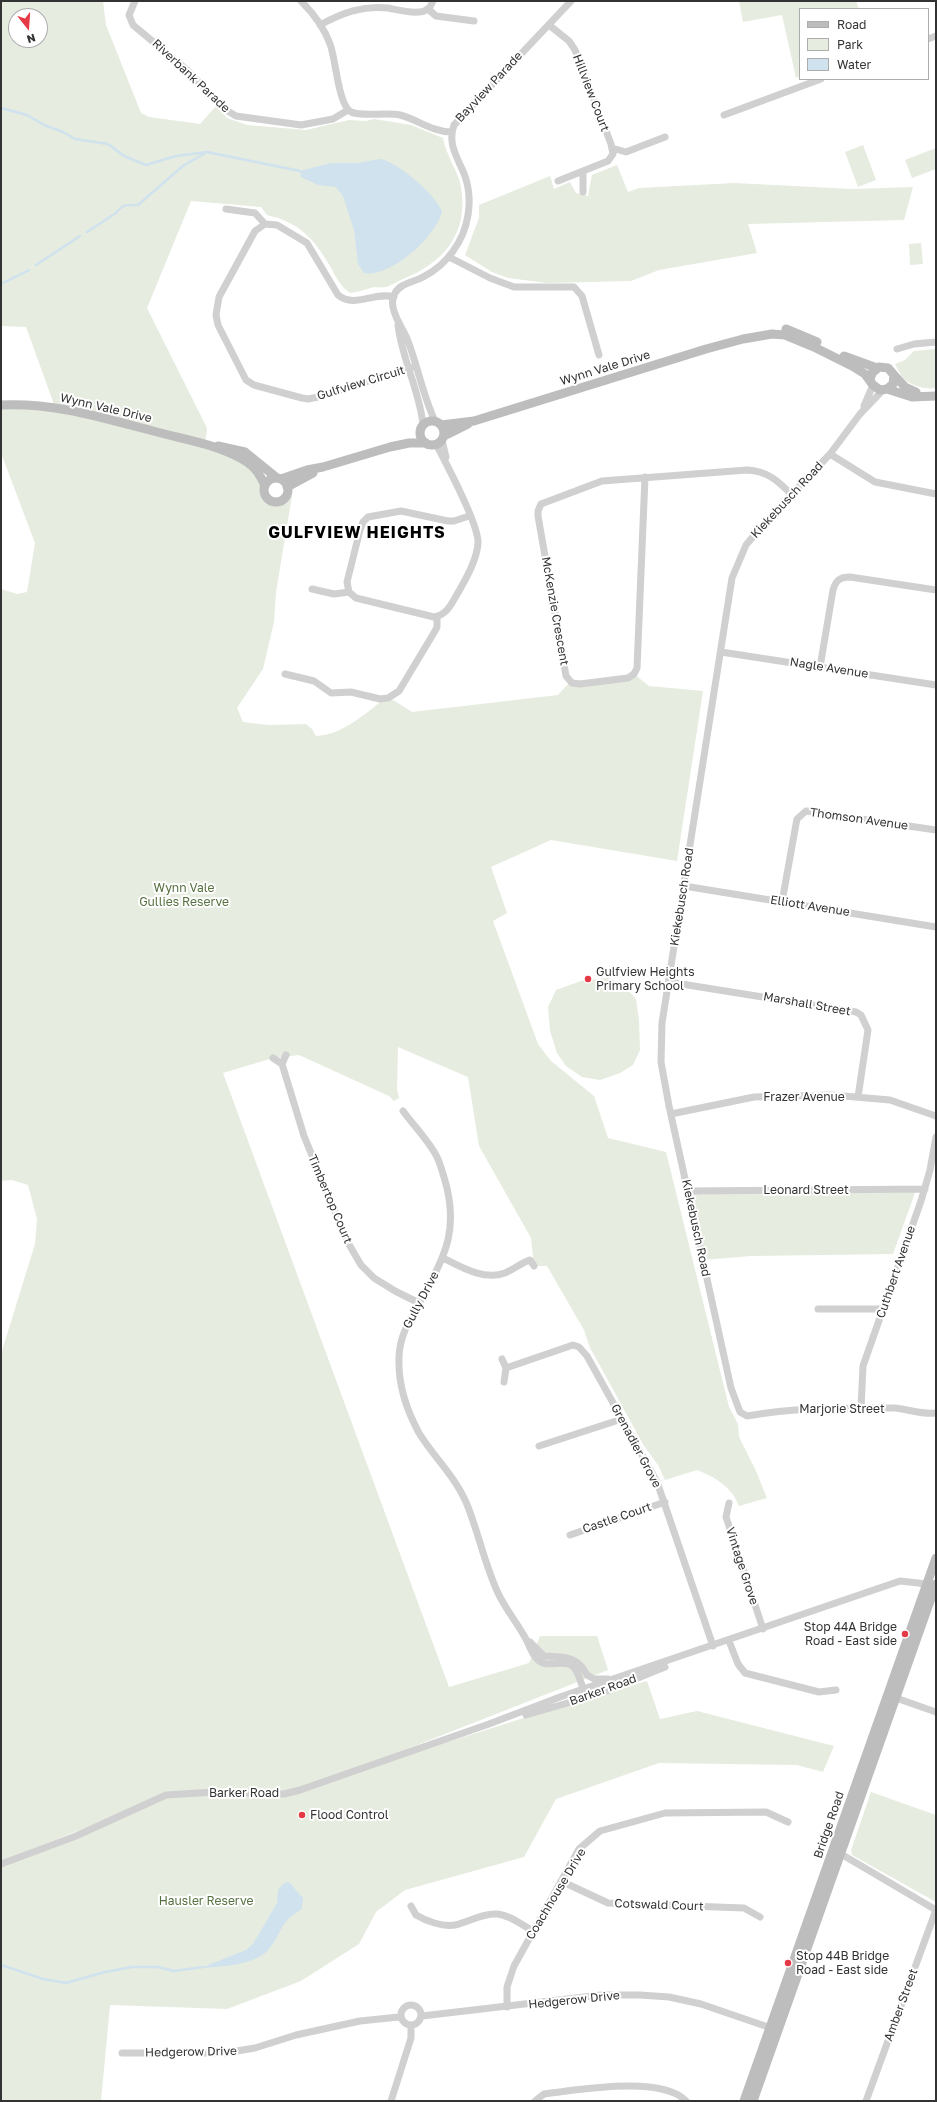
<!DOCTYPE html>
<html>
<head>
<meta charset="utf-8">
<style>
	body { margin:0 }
	#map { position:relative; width:937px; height:2102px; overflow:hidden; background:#fff; font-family:"Golos Text",sans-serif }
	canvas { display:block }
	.frame { position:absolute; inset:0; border:2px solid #333; pointer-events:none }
	.legend { position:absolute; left:799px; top:8px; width:130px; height:72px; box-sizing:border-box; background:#fff; border:1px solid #adadad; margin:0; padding:5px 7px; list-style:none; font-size:12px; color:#333 }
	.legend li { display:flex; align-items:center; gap:8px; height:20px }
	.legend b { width:20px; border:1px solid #adadad }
	.north { position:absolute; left:8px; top:8px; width:40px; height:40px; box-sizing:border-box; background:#fff; border:1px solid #adadad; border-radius:50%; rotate:163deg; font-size:11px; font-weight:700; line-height:16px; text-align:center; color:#333 }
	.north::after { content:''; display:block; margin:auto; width:14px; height:18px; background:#e63946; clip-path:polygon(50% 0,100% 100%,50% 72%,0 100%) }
</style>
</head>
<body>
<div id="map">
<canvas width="937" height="2102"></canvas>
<div class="frame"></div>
<ul class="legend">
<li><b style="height:5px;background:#bdbdbd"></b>Road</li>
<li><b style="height:11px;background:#e6ecdf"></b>Park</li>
<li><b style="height:11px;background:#cfe2ee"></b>Water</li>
</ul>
<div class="north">N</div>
</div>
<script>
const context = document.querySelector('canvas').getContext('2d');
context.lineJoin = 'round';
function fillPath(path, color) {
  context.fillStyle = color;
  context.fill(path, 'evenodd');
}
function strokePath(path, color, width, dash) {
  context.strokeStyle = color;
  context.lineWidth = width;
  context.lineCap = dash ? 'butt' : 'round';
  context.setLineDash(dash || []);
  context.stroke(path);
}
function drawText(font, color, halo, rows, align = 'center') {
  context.font = font + ' "Golos Text",sans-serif';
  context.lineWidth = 4;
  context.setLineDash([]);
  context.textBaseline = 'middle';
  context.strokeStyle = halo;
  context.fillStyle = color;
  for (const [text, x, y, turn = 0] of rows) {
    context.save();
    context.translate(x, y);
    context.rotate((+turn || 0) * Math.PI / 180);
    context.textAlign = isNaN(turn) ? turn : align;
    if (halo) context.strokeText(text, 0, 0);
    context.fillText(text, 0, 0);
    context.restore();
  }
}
fillPath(new Path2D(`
	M 1,1 L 103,1 L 106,25 L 141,113 L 149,117 L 200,124 L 216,106 L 227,118 L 247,125 L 306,130 L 349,120 L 366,121 L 374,119 L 411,125 L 443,138 C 446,156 458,170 461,187 C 469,234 443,263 403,279 C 397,281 391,286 386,287 C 382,288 378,287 374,287 C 366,289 358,292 350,293 C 340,286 336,277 330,266 C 314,239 299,222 267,215 L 261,207 L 191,201 L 147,308 L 207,428 L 205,444 L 248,462 L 264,488 L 266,497 L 274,502 L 279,501 L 286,495 L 292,496 L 276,592 L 274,622 L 263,669 L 237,708 L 243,722 L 268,725 L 306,724 L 312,729 L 316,736 C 342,735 365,714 384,699 L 390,698 L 412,712 L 558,695 L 570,682 L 634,674 L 649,686 L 703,691 L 677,861 L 551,840 L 491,867 L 507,913 L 493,921 L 538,1044 L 551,1061 L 594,1096 L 608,1138 L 666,1152 L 729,1407 L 738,1424 L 739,1437 L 756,1471 L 767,1498 L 739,1506 C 732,1487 715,1477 697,1470 L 665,1480 L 658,1465 L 644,1446 L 604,1373 L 590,1348 L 584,1330 L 547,1266 L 534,1266 L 531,1238 L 479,1146 L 468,1077 L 398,1047 L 397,1089 L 399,1098 L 394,1101 L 389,1096 L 299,1055 L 273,1058 L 223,1073 L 449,1687 L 529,1663 L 540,1636 L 597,1636 L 608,1670 L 328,1780 L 590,1697 L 647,1681 L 660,1719 L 697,1711 L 834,1746 L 823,1772 L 797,1765 L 659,1763 L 556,1799 L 524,1857 L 405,1890 L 376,1912 L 359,1944 L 301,1981 L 227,2009 L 110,2005 L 101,2101 L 1,2101 L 1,1864 L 131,1810 L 1,1861 L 1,1354 L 35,1244 L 37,1219 L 28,1185 L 12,1180 L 1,1181 L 1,589 L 17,594 L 27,592 L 35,543 L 1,453 L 1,405 L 55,407 L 26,327 L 1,326 ZM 16,16 L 40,16 L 40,40 L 16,40 Z
	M 739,1 L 856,1 L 859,9 L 800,9 L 800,76 L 796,78 L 782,15 L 743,22 Z
	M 863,145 L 876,180 L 858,187 L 845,152 Z
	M 936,148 L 936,169 L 912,178 L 905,160 Z
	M 617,165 L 628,192 L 639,188 L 734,183 L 852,189 L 913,187 L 904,220 L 748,224 L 757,253 L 659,270 L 631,281 L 547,283 L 508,278 L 492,272 L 465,255 L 479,218 L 479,205 L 550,176 L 554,189 L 570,182 L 576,193 L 588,196 L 592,175 Z
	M 921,243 L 923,264 L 910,265 L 909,244 Z
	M 936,349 L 936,388 C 926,390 910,385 903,378 C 900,374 897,368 895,364 L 905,360 L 914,351 Z
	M 608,978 L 623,984 L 636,999 L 639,1020 L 640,1050 L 633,1065 L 620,1073 L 600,1080 L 582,1077 L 566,1066 L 557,1053 L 550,1031 L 548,1007 L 556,990 L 584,980 Z
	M 916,1190 L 893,1254 L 751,1256 L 703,1260 L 688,1191 Z
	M 871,1792 L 936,1815 L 936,1902 L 852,1855 L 851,1850 Z`), '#e6ecdf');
fillPath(new Path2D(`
	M 380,159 C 397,161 436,195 442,212 C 436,236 391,278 364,273 L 358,264 L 354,230 L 343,196 L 336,187 L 318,185 L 301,177 L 300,171 L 331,163 L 358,163 Z
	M 289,1882 L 303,1898 L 302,1909 C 279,1922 283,1932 269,1949 C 257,1965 220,1967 201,1968 L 246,1950 L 253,1944 L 277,1903 L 278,1890 L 284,1883 Z`), '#cfe2ee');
strokePath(new Path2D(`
	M 1,108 L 27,115 L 44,125 L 63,132 L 75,139 L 108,144 L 124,156 L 146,165 L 176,156 L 207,152 L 300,171
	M 87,232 L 116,213 C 122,204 128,205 138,205 L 184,165 L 204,154
	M 36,265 L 80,236
	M 1,284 L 29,270
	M 1,1965 L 43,1979 L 66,1983 L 105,1972 L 132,1967 L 158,1967 L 174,1971 L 203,1967`), '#cfe2ee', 2.5);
strokePath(new Path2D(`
	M 135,1 L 129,15 L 133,25 L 187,70 L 226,110 L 236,116 L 301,125 L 333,119 L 348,110
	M 301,1 C 313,13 324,27 330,44 C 336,59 338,105 351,112 C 362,117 386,112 400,115 C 419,120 430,131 451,132
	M 428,9 L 436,16 L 474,21
	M 320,25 C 342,13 363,5 388,8 C 398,10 409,13 419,12 C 426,12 431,7 433,1
	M 549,25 L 569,41 L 575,50 L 611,144 L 613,154 L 608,161 L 558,181
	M 928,39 L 936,36
	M 724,115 L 821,79
	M 612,148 L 626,152 L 665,137
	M 583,171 L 583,192
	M 226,209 L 255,213 L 265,224
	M 449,257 L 490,278 L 514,287 L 574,287 L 582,296 L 599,355
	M 394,297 C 374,291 355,309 338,295 L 307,243 L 277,225 L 265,224 L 255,231 L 219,297 L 216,315 L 218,325 L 246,380 L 254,385 L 302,398 L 308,399 L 318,397 L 416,366
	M 398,325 C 402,360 420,391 423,425
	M 897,349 L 914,344 L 936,342
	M 883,390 L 860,414 L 830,454 L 761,527 L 746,545 L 732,578 L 662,1023 L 661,1062 L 669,1106 L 731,1388 L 740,1412 L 747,1416 C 796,1407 844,1408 894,1408 C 907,1409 923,1415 936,1413
	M 864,406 L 873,385
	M 435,421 C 423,396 418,367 408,341 C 404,330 397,322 394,311 C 392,305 392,298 395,293 C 401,283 414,282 423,277 C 447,265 464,241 468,215 C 470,203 469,188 465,176 C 458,158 447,144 454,125 L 571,1
	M 442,440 L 446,457
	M 436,444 C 445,461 479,526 478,543 C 477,559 467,577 459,591 C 452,602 448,615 434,617 L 356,598 L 349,592 L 347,582 L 360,530 L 363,522 L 368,517 L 401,511 L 448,521 L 454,521 L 469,516
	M 830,454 L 875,482 L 936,494
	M 645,477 L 637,668 L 634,674 L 628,678 L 580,684 L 572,683 L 566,676 L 538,516 L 538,511 L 541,504 L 602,481 L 747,470 C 768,471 778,481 792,495
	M 312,589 L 334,594 L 349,592
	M 721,652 L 936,685
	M 820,667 L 833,590 C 836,580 840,577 850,577 L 936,590
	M 285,674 L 314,681 L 331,693 L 351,692 L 380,699 L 388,698 L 399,691 L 435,631 L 437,627 L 437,617
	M 684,886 L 936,927
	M 782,902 L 796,824 L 797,819 L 806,811 L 936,830
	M 669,982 L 856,1012 L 861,1015 L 868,1030 L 858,1097
	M 273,1058 L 282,1064 L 304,1136 L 347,1241 L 361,1265 L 374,1278 L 395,1291 L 419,1303
	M 282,1064 L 286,1055
	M 403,1111 C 414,1126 429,1141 437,1157 C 440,1163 442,1171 444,1177 C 459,1226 447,1254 423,1296 C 412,1316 399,1335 399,1358 C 398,1384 407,1411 419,1433 C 435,1459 457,1478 468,1507 C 479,1535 485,1565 498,1593 C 505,1608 515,1620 523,1634 C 528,1641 530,1651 536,1658 C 546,1670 559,1659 571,1665 C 581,1671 579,1686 587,1694 L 610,1690
	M 671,1114 L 754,1097 L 832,1095 L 890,1100 L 936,1116
	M 688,1191 L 925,1189
	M 443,1258 C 461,1267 484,1281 505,1273 C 512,1270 525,1261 530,1260 L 534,1266
	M 818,1309 L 883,1309
	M 502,1359 L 506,1368 L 504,1382
	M 506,1368 L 573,1345 L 579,1347 L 587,1356 L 657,1482 L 713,1646
	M 861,1408 L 863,1366 L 921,1201 L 930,1170 L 936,1137
	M 539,1446 L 622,1419
	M 729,1503 L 726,1517 L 763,1629
	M 570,1535 L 665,1502
	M 729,1641 L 738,1664 L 745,1673 L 819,1692 L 836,1690
	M 530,1642 L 544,1656 C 563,1657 577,1655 587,1675 L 594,1679 L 608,1679
	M 606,1691 L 665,1667
	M 896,1698 L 936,1712
	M 526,1715 L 595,1695
	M 841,1854 L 936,1910
	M 1,1864 L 76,1836 L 166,1795 L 214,1792 L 284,1794 L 300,1790 L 489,1724 L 560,1697 L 900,1581 L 927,1584
	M 561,1881 L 608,1903 L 744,1908 L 760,1917
	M 411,1906 L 416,1915 C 426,1921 442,1927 455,1925 C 469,1922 482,1913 497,1914 C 510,1915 522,1925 533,1931
	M401 2015a10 10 0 1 1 20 0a10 10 0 1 1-20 0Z
	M 507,2007 L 507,1987 L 514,1966 L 579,1849 L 600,1831 L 665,1813 L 766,1812 L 788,1822
	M 422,2016 L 601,1995 L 640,1995 L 669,1997 L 701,2004 L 771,2028
	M 122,2053 L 225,2053 L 255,2048 L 296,2035 L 360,2021 L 399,2017
	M 391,2101 L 411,2038 L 411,2026
	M 535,2101 L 544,2094 L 551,2093 C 584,2089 662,2076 686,2101
	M 866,2101 L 936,1910`), '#d0d0d0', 7);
strokePath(new Path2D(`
	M 786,329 L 817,342
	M 844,356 L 877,368
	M 894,375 L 905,387 L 916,392
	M 887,389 L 912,397 L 936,396
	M 1,405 C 55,402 106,419 157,432 C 186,440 221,445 247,462 C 256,468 261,476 265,486
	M420 433a12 12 0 1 1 24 0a12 12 0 1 1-24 0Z
	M 441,425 L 474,421 L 706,349 L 743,339 L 772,334 L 785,335 L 814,347 L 852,366 L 865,374 L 873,385 L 880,390 L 887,389 L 893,384 L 894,375 L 888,368 L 879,367 L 872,373 L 870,380
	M 444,436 L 468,424
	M 218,446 L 245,452 L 277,478
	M264 490a12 12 0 1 1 24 0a12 12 0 1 1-24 0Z
	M 281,479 L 307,470 L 323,467 L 390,447 L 409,443 L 426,443
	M 287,487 L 313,473
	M 744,2101 L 936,1558
	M 753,2101 L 936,1584`), '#bdbdbd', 9);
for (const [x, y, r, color] of [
	[588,979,4,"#e63946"],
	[905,1634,4,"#e63946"],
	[302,1815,4,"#e63946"],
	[788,1963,4,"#e63946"]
]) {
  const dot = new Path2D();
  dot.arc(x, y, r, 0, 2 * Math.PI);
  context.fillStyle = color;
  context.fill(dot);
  strokePath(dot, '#fff', 1.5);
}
drawText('12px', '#333', '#fff', [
	["Riverbank Parade",191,76,43],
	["Bayview Parade",489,87,-47],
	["Hillview Court",591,93,69],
	["Wynn Vale Drive",605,368,-17],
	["Gulfview Circuit",361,383,-17],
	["Wynn Vale Drive",106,408,13],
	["Kiekebusch Road",787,500,-47],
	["McKenzie Crescent",555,611,80],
	["Nagle Avenue",829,668,9],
	["Thomson Avenue",859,819,8],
	["Kiekebusch Road",682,897,-81],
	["Elliott Avenue",810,906,9],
	["Marshall Street",807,1004,10],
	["Frazer Avenue",804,1097],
	["Leonard Street",806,1190],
	["Timbertop Court",330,1199,67],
	["Kiekebusch Road",696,1228,78],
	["Cuthbert Avenue",896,1272,-71],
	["Gully Drive",421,1300,-62],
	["Marjorie Street",842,1409],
	["Grenadier Grove",636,1446,62],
	["Castle Court",617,1518,-19],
	["Vintage Grove",742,1566,72],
	["Barker Road",603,1690,-20],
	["Barker Road",244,1793],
	["Bridge Road",829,1825,-71],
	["Coachhouse Drive",556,1894,-59],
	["Cotswald Court",659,1905,2],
	["Hedgerow Drive",574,2000,-6],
	["Amber Street",901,2005,-70],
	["Hedgerow Drive",191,2052,-1]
]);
drawText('12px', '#56703f', '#fff', [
	["Wynn Vale",184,888],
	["Gullies Reserve",184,902],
	["Hausler Reserve",206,1901]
]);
drawText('12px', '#333', '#fff', [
	["Gulfview Heights",596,972],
	["Primary School",596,986],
	["Stop 44A Bridge",897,1627,"right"],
	["Road - East side",897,1641,"right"],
	["Flood Control",310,1815],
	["Stop 44B Bridge",796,1956],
	["Road - East side",796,1970]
], 'left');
context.letterSpacing = '1px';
drawText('bold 16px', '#000', '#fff', [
	["GULFVIEW HEIGHTS",357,533]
]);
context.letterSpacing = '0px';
</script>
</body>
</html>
